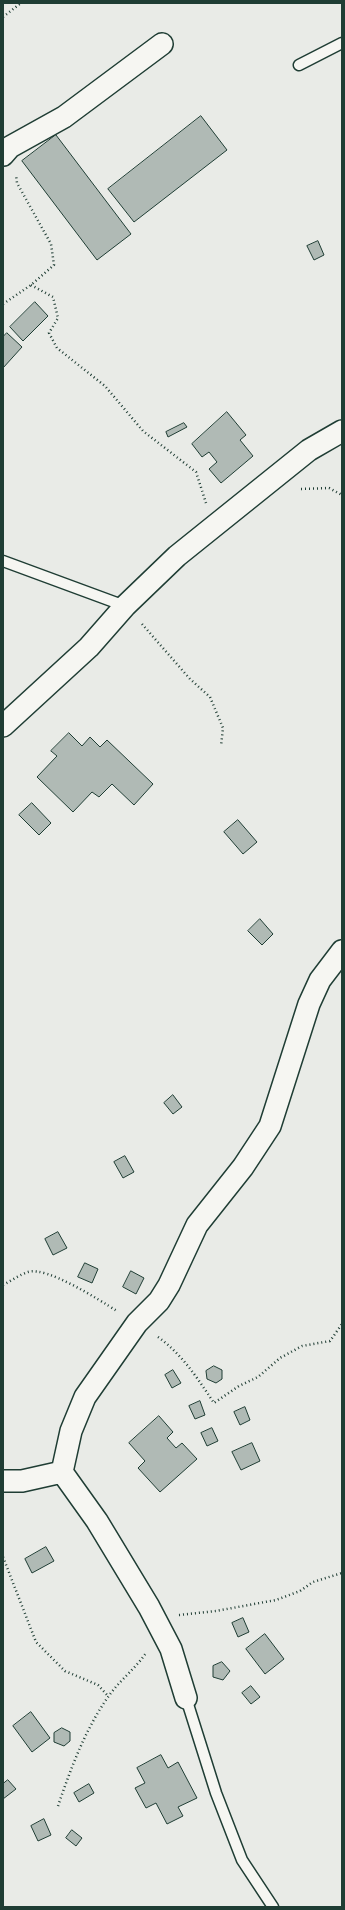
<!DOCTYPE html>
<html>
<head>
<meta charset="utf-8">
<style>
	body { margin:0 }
	#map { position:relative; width:345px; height:1910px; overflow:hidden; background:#e9ebe7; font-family:"Comic Neue",sans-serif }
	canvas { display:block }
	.frame { position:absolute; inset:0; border:4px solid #1f3d34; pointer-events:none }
</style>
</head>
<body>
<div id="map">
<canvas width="345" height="1910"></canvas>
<div class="frame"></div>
</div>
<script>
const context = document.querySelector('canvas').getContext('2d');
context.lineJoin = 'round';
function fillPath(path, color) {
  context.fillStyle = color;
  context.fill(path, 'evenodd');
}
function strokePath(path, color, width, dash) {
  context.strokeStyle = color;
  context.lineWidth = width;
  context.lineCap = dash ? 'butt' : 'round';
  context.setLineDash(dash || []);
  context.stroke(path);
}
const building = new Path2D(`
	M 201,116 L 227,150 L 134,222 L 108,189 Z
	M 56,135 L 131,234 L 97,260 L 22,161 Z
	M 318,241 L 324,255 L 314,260 L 307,246 Z
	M 35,302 L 48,316 L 23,341 L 10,327 Z
	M 7,333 L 22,347 L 3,368 L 3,337 Z
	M 227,412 L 246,435 L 240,440 L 253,456 L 221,483 L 209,469 L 217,462 L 209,452 L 202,457 L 192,444 Z
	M 184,423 L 187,427 L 168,437 L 166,432 Z
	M 69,733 L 82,746 L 90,737 L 100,747 L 107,740 L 153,784 L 134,805 L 112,784 L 99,797 L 92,792 L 73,812 L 37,777 L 57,756 L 51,751 Z
	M 32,803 L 51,823 L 39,835 L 19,815 Z
	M 238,820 L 257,842 L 243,854 L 224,832 Z
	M 260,919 L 273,934 L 262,945 L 248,931 Z
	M 173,1095 L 182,1107 L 173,1114 L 164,1103 Z
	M 125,1156 L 134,1172 L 123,1178 L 114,1162 Z
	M 58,1232 L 67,1248 L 53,1255 L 45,1239 Z
	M 85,1263 L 98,1269 L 92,1283 L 78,1277 Z
	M 131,1271 L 144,1278 L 136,1294 L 123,1287 Z
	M 214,1366 L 222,1370 L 222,1379 L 216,1383 L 207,1379 L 206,1371 Z
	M 173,1370 L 181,1383 L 172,1388 L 165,1375 Z
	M 200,1401 L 205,1415 L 195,1419 L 189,1406 Z
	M 245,1407 L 250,1420 L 240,1425 L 234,1412 Z
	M 159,1416 L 173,1432 L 167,1438 L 176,1448 L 182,1443 L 197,1459 L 160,1492 L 138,1468 L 145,1461 L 129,1443 Z
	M 212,1428 L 218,1441 L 207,1446 L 201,1433 Z
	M 252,1443 L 260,1461 L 241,1470 L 232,1452 Z
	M 46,1547 L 54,1561 L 32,1573 L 25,1559 Z
	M 243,1618 L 249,1632 L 238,1637 L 232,1623 Z
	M 265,1634 L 284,1659 L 265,1674 L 246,1649 Z
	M 222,1662 L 230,1671 L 223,1680 L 213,1677 L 213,1666 Z
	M 251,1686 L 260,1697 L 251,1704 L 242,1693 Z
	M 31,1712 L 50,1738 L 32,1752 L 13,1726 Z
	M 62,1728 L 70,1732 L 70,1741 L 64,1746 L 54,1742 L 54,1733 Z
	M 161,1755 L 168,1768 L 178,1762 L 197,1798 L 178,1807 L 183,1816 L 167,1824 L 156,1803 L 146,1808 L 135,1788 L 145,1783 L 137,1768 Z
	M 8,1780 L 16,1789 L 3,1799 L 3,1784 Z
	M 89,1784 L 94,1793 L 79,1802 L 74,1793 Z
	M 44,1819 L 51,1835 L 38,1841 L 31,1826 Z
	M 72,1830 L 82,1838 L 76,1846 L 66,1838 Z`);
fillPath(building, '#b0bab5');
strokePath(building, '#1f3d34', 1);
const service = new Path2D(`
	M 299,65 L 342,43
	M 3,561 L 125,606
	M 186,1698 L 216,1793 L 242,1860 L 273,1907`);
const minor = new Path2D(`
	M 3,155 L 10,147 L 64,117 L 162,44
	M 3,726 L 89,647 L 125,606 L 177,556 L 309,450 L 342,431
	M 3,1481 L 22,1481 L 62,1472
	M 186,1698 L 171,1649 L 149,1607 L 97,1521 L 62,1472 L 71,1431 L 85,1397 L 137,1323 L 159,1301 L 169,1285 L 197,1225 L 243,1167 L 270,1126 L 309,1004 L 320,980 L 342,951`);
strokePath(service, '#1f3d34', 13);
strokePath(minor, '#1f3d34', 24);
strokePath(new Path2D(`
	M 3,17 L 21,3
	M 31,285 L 53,297 L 58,318 L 49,333 L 57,348 L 105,386 L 143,431 L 196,472 L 206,503
	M 3,304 L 31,285 L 54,265 L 51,244 L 17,183 L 16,175
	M 301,489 L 329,488 L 342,495
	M 142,624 L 190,679 L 210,697 L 223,728 L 221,746
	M 3,1285 C 11,1281 19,1275 28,1272 C 47,1266 99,1300 117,1311
	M 158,1337 C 182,1354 198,1379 214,1403 L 239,1386 L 258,1377 L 280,1358 L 302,1346 L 330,1341 L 342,1324
	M 3,1557 L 36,1642 L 65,1671 L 98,1685 L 108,1696
	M 179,1615 L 216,1611 L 276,1600 L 300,1591 L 313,1582 L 342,1573
	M 58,1806 C 71,1768 85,1730 108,1697 C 119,1681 135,1669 146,1653`), '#1f3d34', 2.5, [1, 3]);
strokePath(service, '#f6f6f2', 10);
strokePath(minor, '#f6f6f2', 21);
</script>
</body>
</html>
